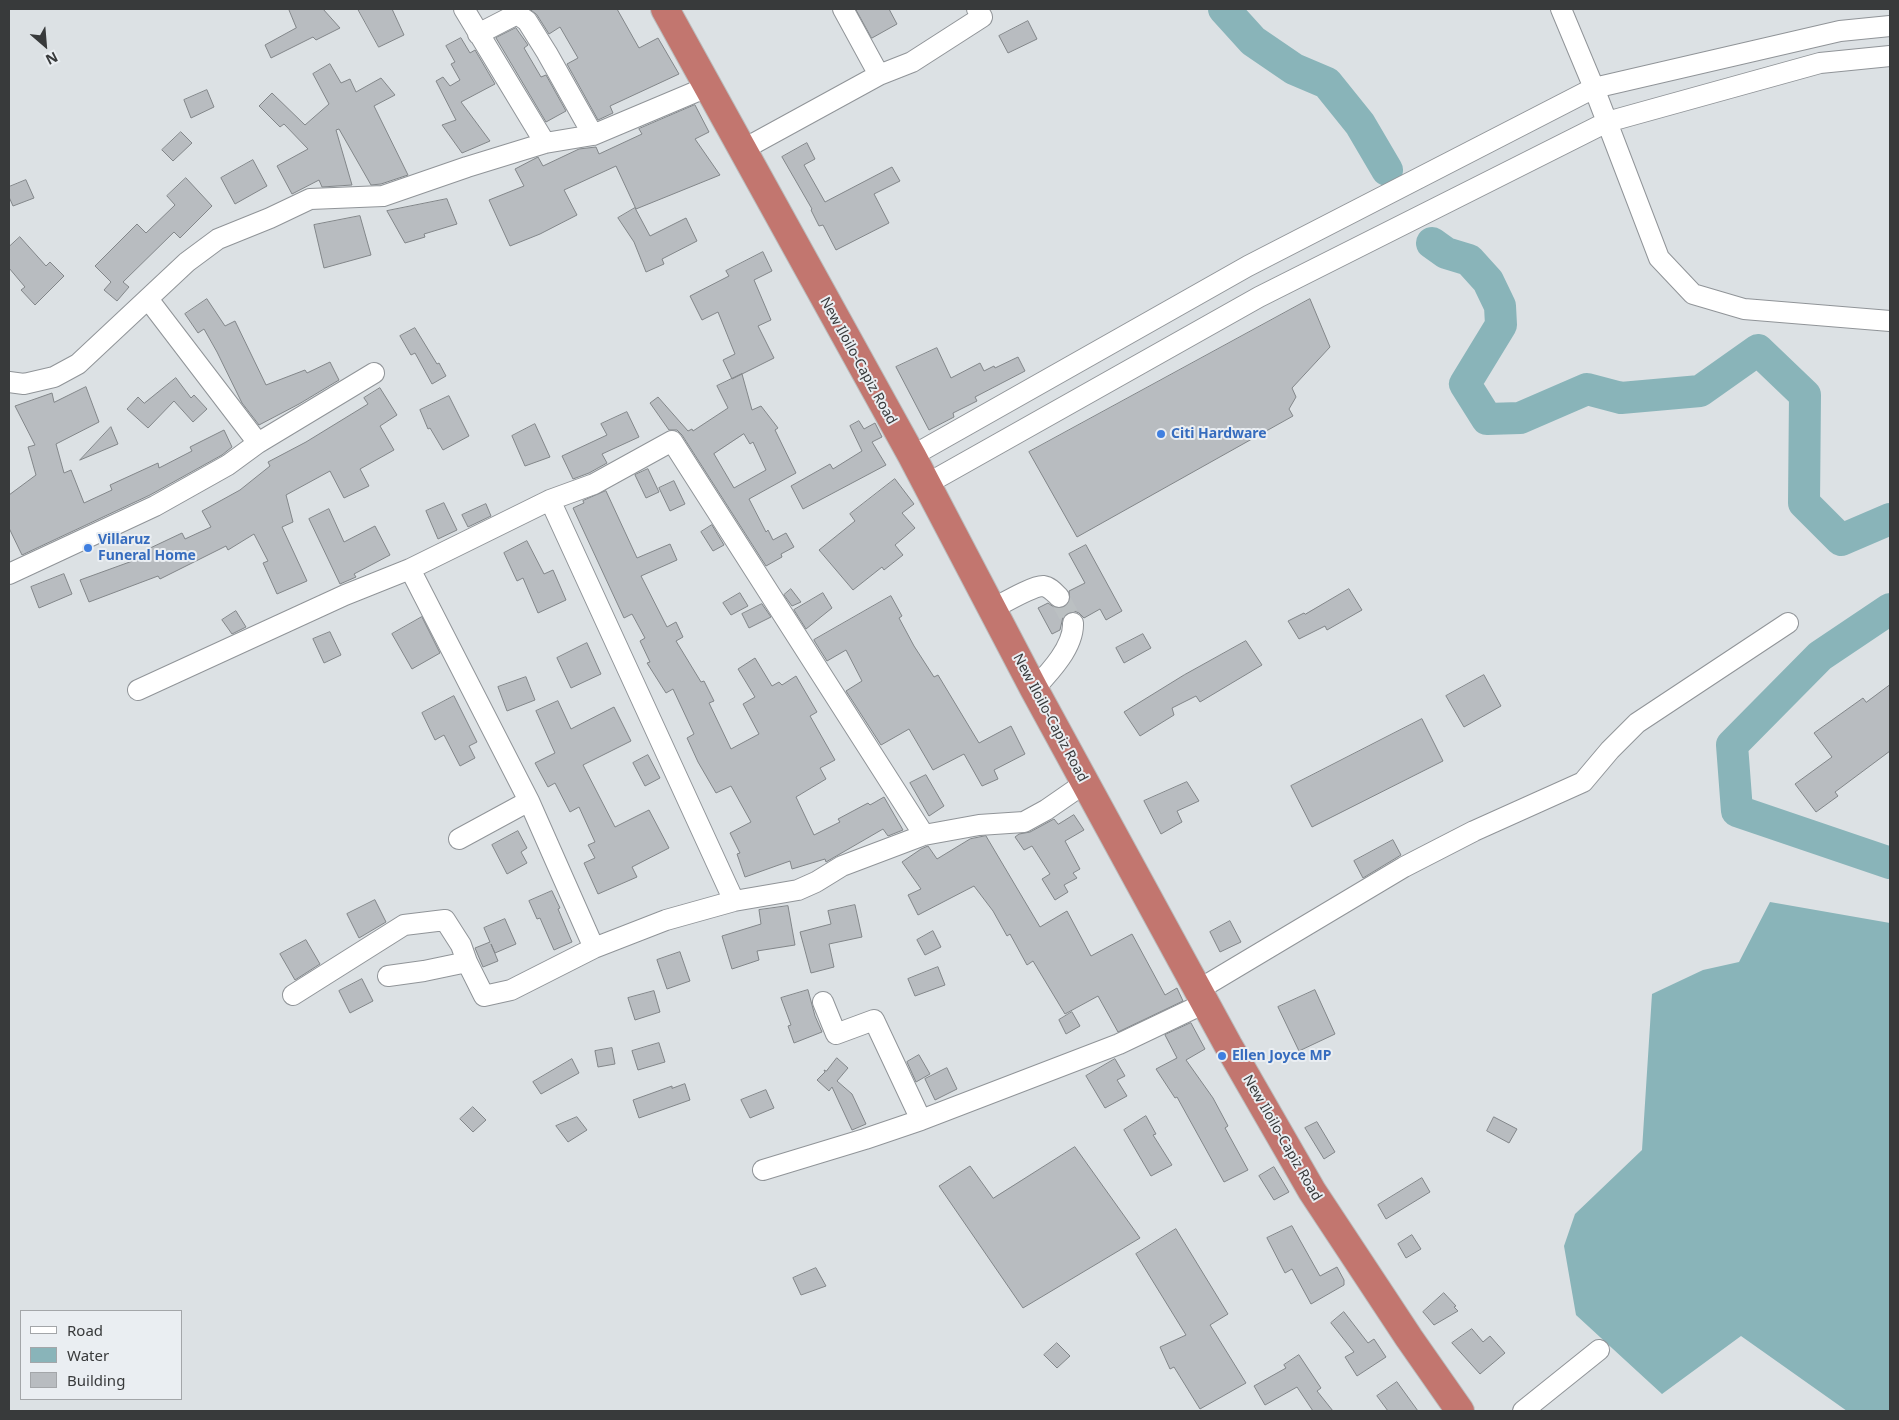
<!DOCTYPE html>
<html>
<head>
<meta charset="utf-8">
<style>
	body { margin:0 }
	#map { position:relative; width:1899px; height:1420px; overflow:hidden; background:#dce1e4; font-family:"Noto Sans",sans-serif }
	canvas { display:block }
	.frame { position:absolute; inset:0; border:10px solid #383a3b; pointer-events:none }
	.legend { position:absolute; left:20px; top:1310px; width:162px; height:90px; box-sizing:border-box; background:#eaeef2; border:1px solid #a3a6a9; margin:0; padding:6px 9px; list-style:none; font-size:15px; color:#383a3b }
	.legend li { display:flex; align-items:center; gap:10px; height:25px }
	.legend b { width:25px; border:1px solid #a3a6a9 }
	.north { position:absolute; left:20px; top:20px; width:50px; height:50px; -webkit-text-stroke:4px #eaeef2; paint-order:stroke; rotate:153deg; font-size:14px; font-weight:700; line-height:20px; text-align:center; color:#383a3b }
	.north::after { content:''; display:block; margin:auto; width:18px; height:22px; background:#383a3b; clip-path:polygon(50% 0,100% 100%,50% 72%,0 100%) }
</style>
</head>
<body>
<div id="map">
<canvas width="1899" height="1420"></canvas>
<div class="frame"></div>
<ul class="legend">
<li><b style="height:6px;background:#fff"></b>Road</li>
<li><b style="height:14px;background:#89b4b9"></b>Water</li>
<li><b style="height:14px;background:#b8bcc0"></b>Building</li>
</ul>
<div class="north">N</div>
</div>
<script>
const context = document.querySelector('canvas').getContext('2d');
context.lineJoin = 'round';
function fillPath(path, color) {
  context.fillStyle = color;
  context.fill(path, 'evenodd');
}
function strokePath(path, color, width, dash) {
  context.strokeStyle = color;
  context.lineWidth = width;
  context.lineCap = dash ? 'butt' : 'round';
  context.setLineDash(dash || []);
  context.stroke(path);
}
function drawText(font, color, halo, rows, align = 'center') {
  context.font = font + ' "Noto Sans",sans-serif';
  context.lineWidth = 4;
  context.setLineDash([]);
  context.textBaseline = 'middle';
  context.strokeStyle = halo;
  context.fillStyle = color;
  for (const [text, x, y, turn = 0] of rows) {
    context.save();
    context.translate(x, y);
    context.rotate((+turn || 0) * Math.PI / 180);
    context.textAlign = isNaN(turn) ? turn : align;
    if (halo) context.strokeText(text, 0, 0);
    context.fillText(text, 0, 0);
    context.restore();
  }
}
fillPath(new Path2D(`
	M 1770,902 L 1890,923 L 1890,1411 L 1847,1411 L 1741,1336 L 1662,1394 L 1576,1315 L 1564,1246 L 1575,1214 L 1642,1150 L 1652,994 L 1703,970 L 1739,962 Z`), '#89b4b9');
strokePath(new Path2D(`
	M 1224,9 L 1253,41 L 1294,69 L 1327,83 L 1360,124 L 1387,170
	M 1432,243 L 1446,253 L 1469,260 L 1488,281 L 1500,306 L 1501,325 L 1465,384 L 1487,419 L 1520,418 L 1587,389 L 1621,398 L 1700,391 L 1758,350 L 1805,395 L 1804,503 L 1841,540 L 1890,519
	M 1890,609 L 1820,656 L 1732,745 L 1737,811 L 1890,863`), '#89b4b9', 32);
const building = new Path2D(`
	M 289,9 L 323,9 L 340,28 L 316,40 L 313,37 L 271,58 L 265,45 L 296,28 Z
	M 358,9 L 392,9 L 404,35 L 379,47 Z
	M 530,9 L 617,9 L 639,48 L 658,38 L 679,74 L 610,106 L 613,113 L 598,120 L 567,64 L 578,58 L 560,27 L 549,34 L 537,15 Z
	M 856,9 L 889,9 L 897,24 L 872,38 Z
	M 1028,21 L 1037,39 L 1008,53 L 999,36 Z
	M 516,28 L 528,45 L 524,48 L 541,77 L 546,75 L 566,111 L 546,122 L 496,38 Z
	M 461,38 L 470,53 L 475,50 L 495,84 L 461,102 L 490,141 L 462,153 L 442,125 L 456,120 L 436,81 L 443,77 L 450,86 L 460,80 L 451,64 L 455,62 L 446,46 Z
	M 330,64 L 341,83 L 350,79 L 356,92 L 381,78 L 395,95 L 374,106 L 408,175 L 381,184 L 371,185 L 339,129 L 336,130 L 352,185 L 322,187 L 319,180 L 292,194 L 277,166 L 308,149 L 284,124 L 280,127 L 259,106 L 272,93 L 305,125 L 329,104 L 313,74 Z
	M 207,90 L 214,107 L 191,118 L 184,100 Z
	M 695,105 L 709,132 L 695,139 L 720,175 L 636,209 L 616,166 L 564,190 L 577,215 L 540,234 L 510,246 L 489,200 L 524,186 L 515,169 L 538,157 L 543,166 L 579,149 L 596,147 L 599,154 L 642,134 L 639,129 Z
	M 181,132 L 192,143 L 173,161 L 162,150 Z
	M 807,143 L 815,159 L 804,165 L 825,202 L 892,167 L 900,181 L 874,194 L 889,223 L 836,250 L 823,225 L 819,226 L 811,210 L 812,209 L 782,157 Z
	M 253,160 L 267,186 L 235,204 L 221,178 Z
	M 186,178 L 212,206 L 180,238 L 174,232 L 123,282 L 129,287 L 117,301 L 104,290 L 111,282 L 95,266 L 137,224 L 146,233 L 175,205 L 167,196 Z
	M 26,180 L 34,198 L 13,206 L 9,197 L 9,187 Z
	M 447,199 L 457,224 L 424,234 L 425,237 L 405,243 L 387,211 Z
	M 635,208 L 650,236 L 686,218 L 697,241 L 662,259 L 664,264 L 646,272 L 634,242 L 618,218 Z
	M 360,216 L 371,255 L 324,268 L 314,225 Z
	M 20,237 L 46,266 L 50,262 L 64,276 L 35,305 L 21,290 L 25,287 L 9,268 L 9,247 Z
	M 763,252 L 772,271 L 754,280 L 771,320 L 758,326 L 774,358 L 732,379 L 723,360 L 735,354 L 718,312 L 702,320 L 690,296 L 729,276 L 726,271 Z
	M 207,299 L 225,326 L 235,321 L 266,385 L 305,370 L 307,373 L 330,362 L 339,380 L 299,404 L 259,425 L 242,403 L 217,352 L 204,329 L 198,333 L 185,314 Z
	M 1310,299 L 1330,347 L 1292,388 L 1296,397 L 1289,409 L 1293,416 L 1077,537 L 1029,452 Z
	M 415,328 L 437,364 L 439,363 L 446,376 L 432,384 L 415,353 L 411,355 L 400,336 Z
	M 937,348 L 951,378 L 980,363 L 984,371 L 994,366 L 995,368 L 1018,357 L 1025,371 L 975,397 L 977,401 L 953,413 L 954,417 L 929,430 L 896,367 Z
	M 742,374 L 752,410 L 761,406 L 778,428 L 775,430 L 796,473 L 749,499 L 766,532 L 768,530 L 773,540 L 786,533 L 794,547 L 781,554 L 782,557 L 766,566 L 682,435 L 677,430 L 669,430 L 650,403 L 658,397 L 688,431 L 692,429 L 693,431 L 728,408 L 717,386 ZM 744,434 L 750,444 L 753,442 L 766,470 L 734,488 L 714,454 Z
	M 176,378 L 191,398 L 194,395 L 207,409 L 193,422 L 174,401 L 148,428 L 127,409 L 138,397 L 144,403 Z
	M 86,387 L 99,422 L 56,444 L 64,473 L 71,470 L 84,503 L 112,490 L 110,485 L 158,463 L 159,468 L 192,451 L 190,447 L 224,430 L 232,447 L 222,455 L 150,495 L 22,555 L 9,528 L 9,495 L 36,475 L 28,447 L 35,445 L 15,406 L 52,393 L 54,402 Z
	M 380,388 L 397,415 L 380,426 L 394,450 L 360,469 L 369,486 L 344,498 L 330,471 L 286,495 L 293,522 L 282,527 L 307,581 L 277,594 L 263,563 L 268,561 L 254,534 L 228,550 L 226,546 L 160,579 L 158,576 L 89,602 L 80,580 L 149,555 L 146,550 L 182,533 L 185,539 L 211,527 L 202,511 L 240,490 L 270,466 L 268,462 L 306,442 L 368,404 L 364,398 Z
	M 449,396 L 469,436 L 443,450 L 430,428 L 428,429 L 420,410 Z
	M 627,412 L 639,437 L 602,454 L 607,463 L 589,473 L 573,479 L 562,456 L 607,435 L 601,424 Z
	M 859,421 L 864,429 L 875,423 L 882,437 L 872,442 L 886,465 L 803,509 L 791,486 L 830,464 L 833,469 L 862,451 L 850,426 Z
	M 535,424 L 550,457 L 525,466 L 512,436 Z
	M 111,427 L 118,444 L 80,460 Z
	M 648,469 L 659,492 L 646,498 L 635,475 Z
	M 895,479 L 914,504 L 902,513 L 915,528 L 895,545 L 903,555 L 884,570 L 882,567 L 853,590 L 819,550 L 855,521 L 850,514 Z
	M 674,481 L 685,504 L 670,511 L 659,488 Z
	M 606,491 L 637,558 L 670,544 L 677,560 L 641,576 L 667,627 L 676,622 L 683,637 L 676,641 L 701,682 L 704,681 L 714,701 L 709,703 L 731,749 L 759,734 L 743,704 L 755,697 L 738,669 L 755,658 L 772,686 L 779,682 L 782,685 L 796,676 L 817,712 L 810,716 L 835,760 L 820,768 L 826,779 L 796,797 L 814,835 L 840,822 L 838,819 L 868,803 L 870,805 L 884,797 L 903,830 L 888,836 L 883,829 L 826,862 L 825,859 L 792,869 L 790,861 L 745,877 L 737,854 L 740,853 L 730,833 L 751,822 L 731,786 L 716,793 L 698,762 L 687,738 L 694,734 L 673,689 L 666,693 L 647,663 L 650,662 L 640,641 L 645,638 L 632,614 L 624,618 L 573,508 L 584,503 L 583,501 Z
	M 444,503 L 457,530 L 438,539 L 426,511 Z
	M 486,504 L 491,516 L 468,527 L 462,515 Z
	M 329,509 L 344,542 L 375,526 L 390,555 L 354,574 L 356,577 L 340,584 L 309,519 Z
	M 712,525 L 724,545 L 713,551 L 701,532 Z
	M 527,541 L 544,574 L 553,570 L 566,600 L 538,613 L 523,578 L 517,581 L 504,553 Z
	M 1086,545 L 1122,611 L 1106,620 L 1100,609 L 1084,618 L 1079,613 L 1074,611 L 1068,612 L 1063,617 L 1060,630 L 1052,634 L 1038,608 L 1048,603 L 1055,608 L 1062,608 L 1068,605 L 1070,601 L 1069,591 L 1085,583 L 1069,554 Z
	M 64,574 L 72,594 L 39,608 L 31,587 Z
	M 791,589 L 801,602 L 792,606 L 784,595 Z
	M 1349,589 L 1362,610 L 1327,630 L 1325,626 L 1299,639 L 1288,621 L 1304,613 L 1305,614 Z
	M 740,593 L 748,606 L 731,615 L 723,603 Z
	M 823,593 L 832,608 L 806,629 L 794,610 Z
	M 891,596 L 902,616 L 899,618 L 914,646 L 934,677 L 938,675 L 979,743 L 1011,726 L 1025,754 L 994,770 L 998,779 L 982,786 L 964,754 L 933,770 L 909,729 L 881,745 L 846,691 L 862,681 L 846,650 L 827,661 L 815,642 L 814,640 Z
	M 762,604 L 771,617 L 749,628 L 742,614 Z
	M 236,611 L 246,627 L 232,634 L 222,620 Z
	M 422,617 L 440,653 L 412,669 L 392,634 Z
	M 330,632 L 341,655 L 324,663 L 313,639 Z
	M 1143,634 L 1151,648 L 1124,663 L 1116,648 Z
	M 1246,641 L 1262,665 L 1200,702 L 1196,696 L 1172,708 L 1174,715 L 1140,736 L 1124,712 L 1184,675 Z
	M 587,643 L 601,674 L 571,688 L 557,658 Z
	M 1484,675 L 1501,706 L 1464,727 L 1446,696 Z
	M 526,677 L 535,700 L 507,711 L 498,687 Z
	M 1890,685 L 1890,751 L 1835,792 L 1838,796 L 1816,812 L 1795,784 L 1832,757 L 1814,733 L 1863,698 L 1866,702 Z
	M 454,696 L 477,742 L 469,746 L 475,758 L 460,766 L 444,735 L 435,740 L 422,713 Z
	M 558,701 L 571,729 L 614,707 L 631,741 L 583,765 L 615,827 L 649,810 L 669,848 L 632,867 L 637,877 L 598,894 L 584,863 L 595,858 L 588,845 L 595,842 L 579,807 L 570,812 L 555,783 L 548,787 L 535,763 L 555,753 L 536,711 Z
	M 1422,719 L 1443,761 L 1312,827 L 1291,786 Z
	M 648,755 L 660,778 L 645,786 L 633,763 Z
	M 926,775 L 944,806 L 929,816 L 910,783 Z
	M 1187,782 L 1199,801 L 1177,811 L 1182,822 L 1161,834 L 1144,801 Z
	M 1074,815 L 1084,830 L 1065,841 L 1080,869 L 1073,873 L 1077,878 L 1064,885 L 1068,892 L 1055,900 L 1042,879 L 1050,874 L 1032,846 L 1024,850 L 1015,837 L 1019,834 L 1030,832 L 1054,819 L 1058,824 Z
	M 518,831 L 527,848 L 521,852 L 527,863 L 507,874 L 492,845 Z
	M 986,836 L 1040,927 L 1067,911 L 1091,956 L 1132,934 L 1165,995 L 1177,988 L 1183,1001 L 1118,1032 L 1098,996 L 1065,1014 L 1033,961 L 1027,965 L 1010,934 L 1007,936 L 993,911 L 974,886 L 918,915 L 908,895 L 921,889 L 902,862 L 921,849 L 928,846 L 937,859 L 970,839 Z
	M 1393,840 L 1401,855 L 1363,878 L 1354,861 Z
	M 552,891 L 560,908 L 558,909 L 572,942 L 554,950 L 540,918 L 537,919 L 529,901 Z
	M 375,900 L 386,922 L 359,938 L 347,914 Z
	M 855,905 L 862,937 L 829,944 L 834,967 L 811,973 L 800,932 L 831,924 L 828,911 Z
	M 788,906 L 795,945 L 757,951 L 759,960 L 732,969 L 722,936 L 761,924 L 759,910 Z
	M 505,919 L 516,944 L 495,953 L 491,944 L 498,961 L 483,967 L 475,948 L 490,942 L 484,928 Z
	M 1230,921 L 1241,942 L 1220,952 L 1210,932 Z
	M 933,931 L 941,947 L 925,955 L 917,940 Z
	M 306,940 L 320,964 L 295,980 L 280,954 Z
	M 680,952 L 690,981 L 667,989 L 657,960 Z
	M 938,967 L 945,985 L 915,996 L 908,979 Z
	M 362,979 L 373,1001 L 350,1013 L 339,991 Z
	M 808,990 L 815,1016 L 822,1032 L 794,1043 L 788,1026 L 791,1025 L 781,998 Z
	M 1315,990 L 1335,1034 L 1299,1051 L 1278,1007 Z
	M 654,991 L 660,1012 L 635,1020 L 628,998 Z
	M 1072,1012 L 1080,1026 L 1066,1034 L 1059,1020 Z
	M 1191,1023 L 1205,1049 L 1186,1060 L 1213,1098 L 1228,1126 L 1225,1128 L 1248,1170 L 1224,1182 L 1177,1097 L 1175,1098 L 1156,1069 L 1177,1058 L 1165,1035 Z
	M 659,1043 L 665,1062 L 638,1070 L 632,1051 Z
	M 612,1048 L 615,1064 L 598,1067 L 595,1051 Z
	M 919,1055 L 930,1074 L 916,1082 L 907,1062 Z
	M 837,1058 L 848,1068 L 837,1081 L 852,1094 L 866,1124 L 852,1130 L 832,1087 L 829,1091 L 817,1080 L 825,1072 L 824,1070 L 826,1071 Z
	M 572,1059 L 579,1073 L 541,1094 L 533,1082 Z
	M 1115,1059 L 1125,1076 L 1117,1080 L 1127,1096 L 1105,1108 L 1086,1076 Z
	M 947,1068 L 957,1089 L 935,1100 L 925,1079 Z
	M 685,1084 L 690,1100 L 639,1118 L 633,1100 L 672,1086 L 672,1088 Z
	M 766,1090 L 774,1108 L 750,1118 L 741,1100 Z
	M 473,1107 L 486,1120 L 473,1132 L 460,1119 Z
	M 1146,1116 L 1156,1134 L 1153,1135 L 1172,1165 L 1151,1176 L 1124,1130 Z
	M 577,1117 L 587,1130 L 568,1142 L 556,1126 Z
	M 1494,1117 L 1517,1129 L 1509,1143 L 1487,1131 Z
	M 1317,1122 L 1335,1152 L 1324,1159 L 1305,1128 Z
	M 1075,1147 L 1140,1238 L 1023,1308 L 939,1186 L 970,1166 L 993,1198 Z
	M 1274,1167 L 1289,1192 L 1274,1200 L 1259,1176 Z
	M 1422,1178 L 1430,1192 L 1386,1219 L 1378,1205 Z
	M 1292,1226 L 1320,1276 L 1337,1267 L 1344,1280 L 1344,1285 L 1311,1304 L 1292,1269 L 1285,1273 L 1267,1238 Z
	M 1176,1229 L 1228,1314 L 1210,1325 L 1246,1383 L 1200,1409 L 1174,1367 L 1170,1369 L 1160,1347 L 1186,1335 L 1136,1254 Z
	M 1412,1235 L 1421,1249 L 1406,1258 L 1398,1244 Z
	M 816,1268 L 826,1286 L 801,1295 L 793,1278 Z
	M 1444,1293 L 1456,1306 L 1454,1307 L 1458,1311 L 1434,1325 L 1423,1312 Z
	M 1344,1312 L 1368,1343 L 1374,1339 L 1386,1357 L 1357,1376 L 1345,1357 L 1354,1352 L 1331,1323 Z
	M 1472,1329 L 1483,1342 L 1490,1336 L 1505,1353 L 1480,1374 L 1452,1343 Z
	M 1057,1343 L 1070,1356 L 1057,1368 L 1044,1355 Z
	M 1299,1355 L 1321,1388 L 1317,1391 L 1333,1411 L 1313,1411 L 1297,1387 L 1265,1405 L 1254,1386 L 1286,1368 L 1284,1365 Z
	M 1397,1382 L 1418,1411 L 1388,1411 L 1377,1396 Z`);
fillPath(building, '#b8bcc0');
strokePath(building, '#828689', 1);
strokePath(new Path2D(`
	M 1059,597 L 1073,623`), '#bbc0c2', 20, [20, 10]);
const minor = new Path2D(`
	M 464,9 L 545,143
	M 843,9 L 879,75
	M 1561,9 L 1594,88 L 1659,258 L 1693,294 L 1744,309 L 1890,321
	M 478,34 L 517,14 L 527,21 L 547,53 L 593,135
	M 742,150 L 879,75 L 912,62 L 982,17 L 977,9
	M 148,299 L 258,443
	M 9,382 L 24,384 L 54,377 L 78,364 L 187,262 L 218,239 L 270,218 L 310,199 L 383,196 L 467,167 L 545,143 L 593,135 L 707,87
	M 912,456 L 1248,266 L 1594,88 L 1840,31 L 1890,26
	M 925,485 L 1259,297 L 1607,122 L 1820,63 L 1890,56
	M 550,500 L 734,901
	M 410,569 L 529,801 L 594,948
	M 9,574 L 155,506 L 228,465 L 258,443 L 374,373
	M 992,609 C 1002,604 1032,586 1043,586 C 1050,587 1054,592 1059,597
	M 1034,689 C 1049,673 1074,647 1073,623
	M 138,690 L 345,595 L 410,569 L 550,500 L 594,484 L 672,441 L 924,835
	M 459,839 L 529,801
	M 388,976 L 424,971 L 467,962
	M 1198,990 L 1404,867 L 1474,831 L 1583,782 L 1610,750 L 1637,723 L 1788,623
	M 293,995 L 404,925 L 445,920 L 461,945 L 467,962 L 484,996 L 511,990 L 594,948 L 666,920 L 734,901 L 798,890 L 816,882 L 842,866 L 924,835 L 979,825 L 1024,822 L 1046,810 L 1085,783
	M 823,1002 L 836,1034 L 874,1020 L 921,1120
	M 763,1170 L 865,1139 L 921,1120 L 1119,1044 L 1205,1003
	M 1523,1411 L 1599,1350`);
const highway = new Path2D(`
	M 665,9 L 912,456 L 1034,689 L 1228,1045 L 1312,1191 L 1409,1338 L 1460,1411`);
strokePath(minor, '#909498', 22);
strokePath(highway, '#bbbcbc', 30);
strokePath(minor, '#fff', 20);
strokePath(highway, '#c2766f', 28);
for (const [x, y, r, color] of [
	[1161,434,5,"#3f7fe0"],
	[88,548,5,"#3f7fe0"],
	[1222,1056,5,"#3f7fe0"]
]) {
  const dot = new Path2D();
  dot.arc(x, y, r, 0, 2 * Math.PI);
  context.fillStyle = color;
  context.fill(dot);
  strokePath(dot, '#eaeef2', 2);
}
drawText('14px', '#383a3b', '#eaeef2', [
	["New Iloilo-Capiz Road",858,361,61],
	["New Iloilo-Capiz Road",1050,718,62],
	["New Iloilo-Capiz Road",1282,1138,60]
]);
drawText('bold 14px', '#366cbe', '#eaeef2', [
	["Citi Hardware",1171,434],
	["Villaruz",98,540],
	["Funeral Home",98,556],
	["Ellen Joyce MP",1232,1056]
], 'left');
</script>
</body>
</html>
